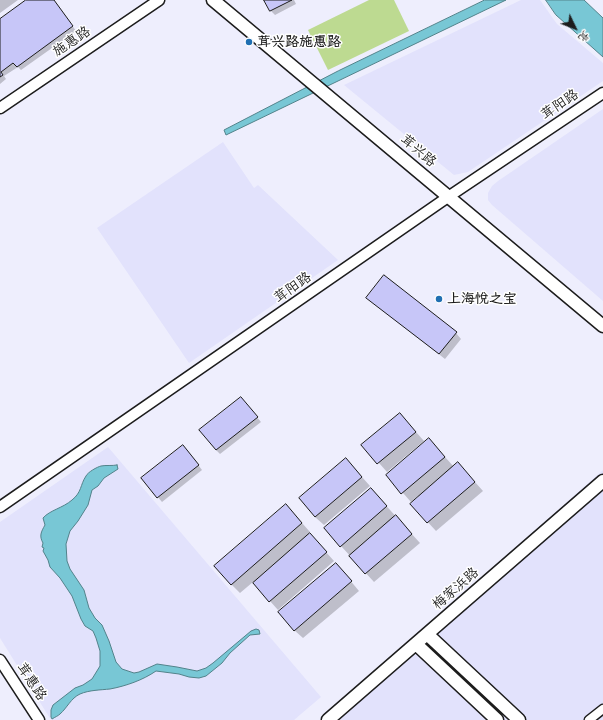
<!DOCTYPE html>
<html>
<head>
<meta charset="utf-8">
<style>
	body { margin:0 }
	#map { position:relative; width:603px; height:720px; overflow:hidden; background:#eeeefd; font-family:Sriracha,"LXGW WenKai TC",sans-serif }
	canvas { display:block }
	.north { position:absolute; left:555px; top:8px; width:40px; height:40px; -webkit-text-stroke:3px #fff; paint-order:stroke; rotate:133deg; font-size:11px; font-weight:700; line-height:16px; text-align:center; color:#1c1c1c }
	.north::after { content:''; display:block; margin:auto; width:14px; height:18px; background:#1c1c1c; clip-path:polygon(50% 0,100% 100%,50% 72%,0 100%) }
</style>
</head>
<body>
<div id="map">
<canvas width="603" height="720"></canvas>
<div class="north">北</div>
</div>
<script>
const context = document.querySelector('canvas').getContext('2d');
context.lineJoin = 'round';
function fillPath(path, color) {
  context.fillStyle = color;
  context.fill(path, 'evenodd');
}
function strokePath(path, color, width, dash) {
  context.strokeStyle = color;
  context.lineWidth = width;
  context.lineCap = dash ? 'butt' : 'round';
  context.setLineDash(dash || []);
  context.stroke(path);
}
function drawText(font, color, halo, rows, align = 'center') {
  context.font = font + ' Sriracha,"LXGW WenKai TC",sans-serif';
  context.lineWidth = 3;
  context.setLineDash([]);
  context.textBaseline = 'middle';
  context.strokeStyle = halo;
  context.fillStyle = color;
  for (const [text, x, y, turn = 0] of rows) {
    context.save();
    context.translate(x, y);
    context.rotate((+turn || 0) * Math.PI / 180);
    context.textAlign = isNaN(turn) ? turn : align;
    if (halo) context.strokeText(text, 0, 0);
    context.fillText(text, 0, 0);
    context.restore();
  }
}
fillPath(new Path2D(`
	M 521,0 L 540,0 L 557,24 L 603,63 L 603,81 L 468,172 L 454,175 L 344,85 Z
	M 603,109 L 603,301 L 492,205 L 488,200 L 488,193 L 492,186 L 498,181 Z
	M 223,142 L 254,188 L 258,185 L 338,260 L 189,363 L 97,228 Z
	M 108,447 L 321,697 L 294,720 L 51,720 L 0,638 L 0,522 Z
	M 603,470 L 603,720 L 322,720 Z`), '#e2e2fc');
fillPath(new Path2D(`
	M 369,0 L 394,0 L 409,31 L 328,70 L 308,30 Z`), '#bdda91');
const water = new Path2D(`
	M 485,0 L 506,0 L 226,135 L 224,130 L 338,71 Z
	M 546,0 L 584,0 L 603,18 L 603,57 L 556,15 Z
	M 117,465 L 118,469 L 104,478 L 98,486 L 92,490 L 88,505 L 78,521 L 70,531 L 66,544 L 67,561 L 70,569 L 84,590 L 89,608 L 95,618 L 102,625 L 109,641 L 116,662 L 122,669 L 134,673 L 139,672 L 157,664 L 177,667 L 197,671 L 206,668 L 213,663 L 251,631 L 256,629 L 259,630 L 260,634 L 250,635 L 230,653 L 222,663 L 206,676 L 199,678 L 189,677 L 179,674 L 156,671 C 143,680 126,686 110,689 C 101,690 89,690 80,694 C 71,698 67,708 60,714 C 58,716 55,717 52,719 L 51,717 L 51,710 L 53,705 L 75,688 L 83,685 L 92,679 L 100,666 L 100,651 L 96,638 L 93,631 L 85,626 L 81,619 L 72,596 L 60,578 L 50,567 L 48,560 L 43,551 L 44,548 L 42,547 L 43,543 C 39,536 41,532 45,525 L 43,518 C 50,510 63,508 72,500 C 82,492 80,485 86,476 C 88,472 97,467 101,466 C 106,465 112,466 117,465 Z`);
fillPath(water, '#78c7d5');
strokePath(water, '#53838b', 1);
fillPath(new Path2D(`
	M 0,0 L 18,0 L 0,13 Z
	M 28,0 L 54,0 L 76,31 L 21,70 L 18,67 L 4,76 L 6,79 L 0,84 L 0,20 Z
	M 265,0 L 294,0 L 296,4 L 275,15 L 271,11 Z
	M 373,303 L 456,333 L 461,339 L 445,359 Z
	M 241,398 L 261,422 L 220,454 L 216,450 Z
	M 400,414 L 424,441 L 387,472 L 363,445 Z
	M 429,439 L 454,467 L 466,472 L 483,491 L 436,531 L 411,504 L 419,497 L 418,496 L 411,502 L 387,475 Z
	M 187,450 L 202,470 L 162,502 L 142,478 Z
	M 354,468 L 370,486 L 324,525 L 315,517 Z
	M 371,489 L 420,543 L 374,582 L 341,546 Z
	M 294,514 L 310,532 L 309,533 L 334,561 L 278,610 L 253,582 L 240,593 L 231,584 Z
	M 344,573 L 359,591 L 303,638 L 294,630 Z`), '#0003');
const building = new Path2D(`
	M 26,0 L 54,0 L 73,26 L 17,67 L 13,63 L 1,72 L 3,75 L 0,77 L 0,19 Z
	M 264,0 L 292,0 L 270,11 Z
	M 384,275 L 457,332 L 439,354 L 366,298 Z
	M 241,397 L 258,417 L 216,450 L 199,430 Z
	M 400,413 L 416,432 L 377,464 L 361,445 Z
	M 429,438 L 445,457 L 401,494 L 386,475 Z
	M 183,445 L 199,465 L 157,498 L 141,478 Z
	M 346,458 L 362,477 L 315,517 L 299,498 Z
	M 458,462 L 475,482 L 427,523 L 410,504 Z
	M 371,488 L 387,506 L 340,547 L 324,528 Z
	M 286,504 L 302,523 L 231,585 L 214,566 Z
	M 396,515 L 412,534 L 365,574 L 349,556 Z
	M 310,533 L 327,552 L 269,602 L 253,583 Z
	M 336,563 L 352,581 L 294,631 L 278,612 Z`);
fillPath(building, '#c7c6f8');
strokePath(building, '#1c1c1c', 1);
const minor = new Path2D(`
	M 589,720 L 603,709`);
const tertiary = new Path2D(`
	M 0,108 L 159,0
	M 0,507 L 448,197 L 603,93
	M 0,660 L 39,720`);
const secondary = new Path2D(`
	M 213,0 L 603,326
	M 427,634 L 519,720
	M 416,644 L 497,720
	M 328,720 L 603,481`);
strokePath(minor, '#1c1c1c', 11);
strokePath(tertiary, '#1c1c1c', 13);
strokePath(secondary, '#1c1c1c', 15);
strokePath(minor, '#fff', 8);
strokePath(tertiary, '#fff', 10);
strokePath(secondary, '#fff', 12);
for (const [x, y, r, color] of [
	[249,42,4,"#1f6fb2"],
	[439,299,4,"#1f6fb2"]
]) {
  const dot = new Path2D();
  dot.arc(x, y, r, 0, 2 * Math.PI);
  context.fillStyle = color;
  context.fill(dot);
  strokePath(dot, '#fff', 1.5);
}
drawText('14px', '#1c1c1c', '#fff', [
	["施惠路",72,42,-34],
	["茸阳路",560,105,-34],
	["茸兴路",418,151,40],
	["茸阳路",293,288,-35],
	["梅家浜路",456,589,-41],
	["茸惠路",31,682,57]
]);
drawText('bold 14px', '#1c1c1c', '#fff', [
	["茸兴路施惠路",257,42],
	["上海悦之宝",447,299]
], 'left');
</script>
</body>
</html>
